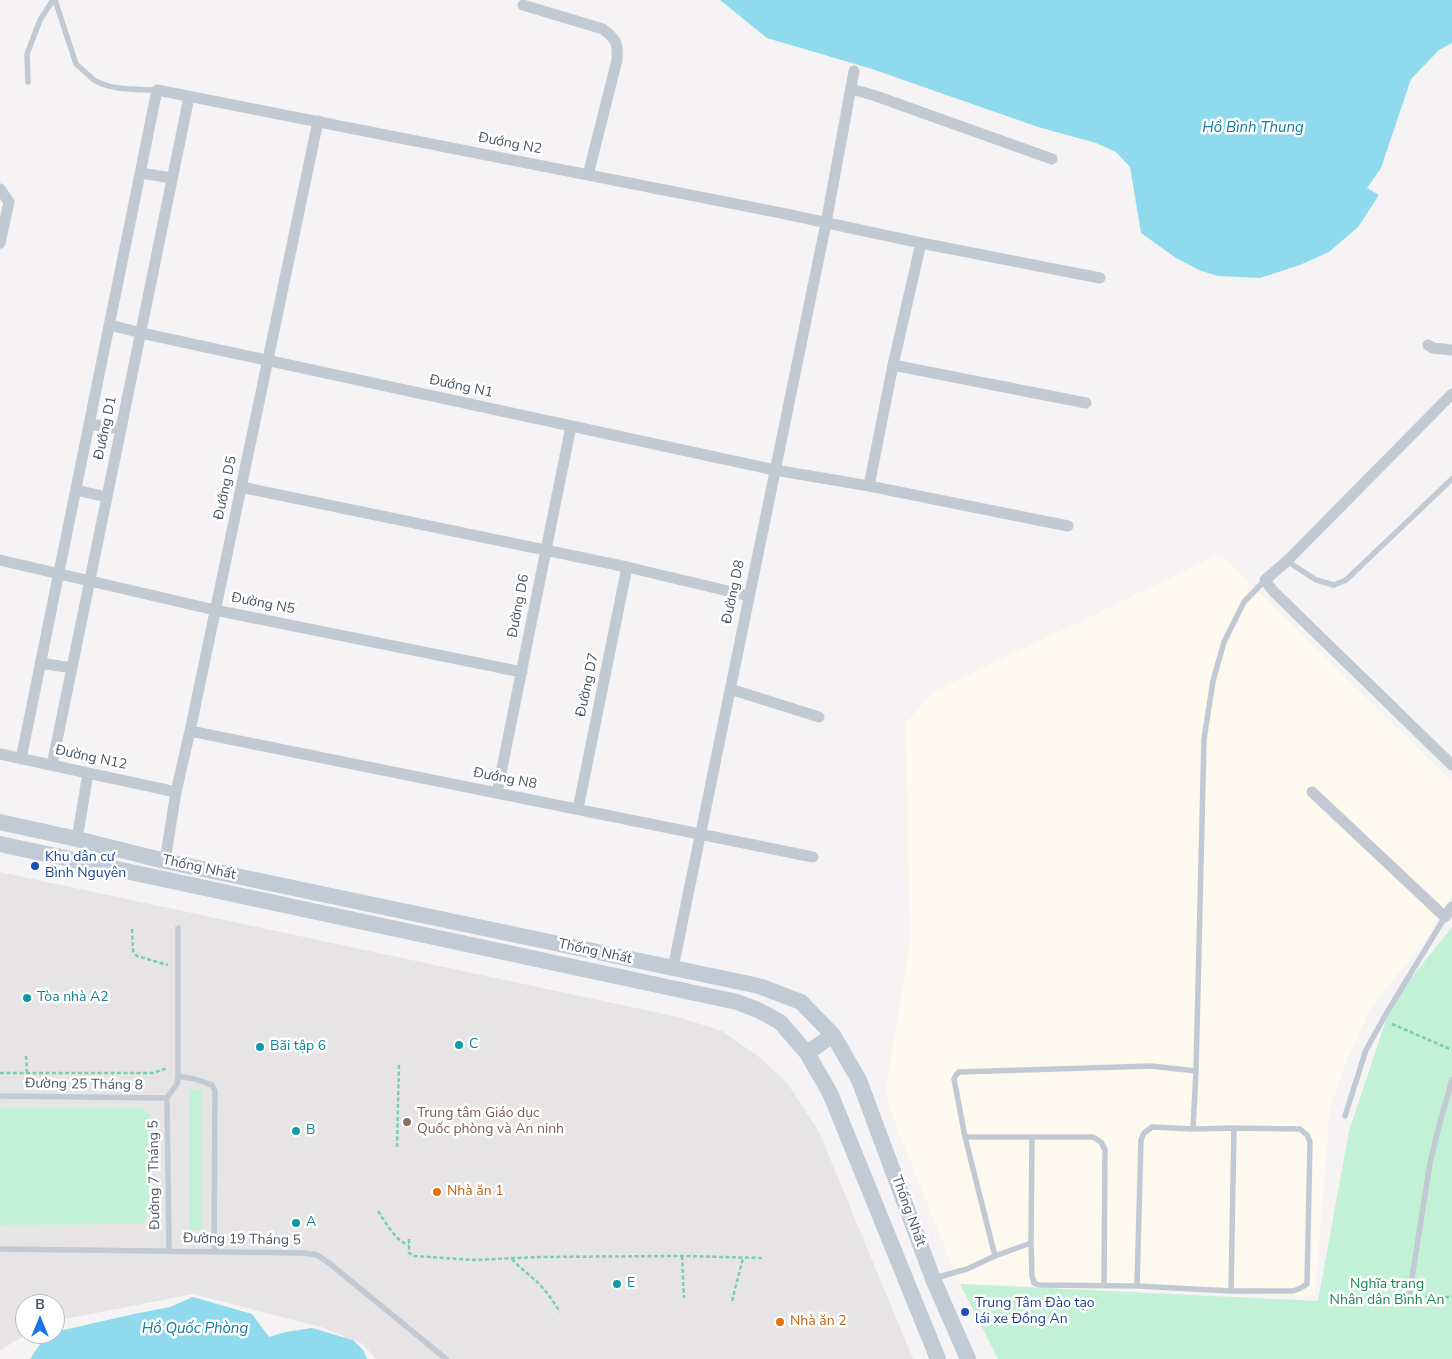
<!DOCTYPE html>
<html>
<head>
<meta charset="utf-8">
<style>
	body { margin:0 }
	#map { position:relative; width:1452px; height:1359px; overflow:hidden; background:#f5f3f3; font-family:"Nunito Sans",sans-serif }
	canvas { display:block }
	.north { position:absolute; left:15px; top:1294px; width:50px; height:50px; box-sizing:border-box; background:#fff; border:1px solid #b7bbc0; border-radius:50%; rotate:0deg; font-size:14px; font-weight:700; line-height:20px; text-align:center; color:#4a5661 }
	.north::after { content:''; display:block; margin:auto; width:18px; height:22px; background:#1a73e8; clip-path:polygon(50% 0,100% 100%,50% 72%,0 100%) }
</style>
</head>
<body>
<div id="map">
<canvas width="1452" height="1359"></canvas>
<div class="north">B</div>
</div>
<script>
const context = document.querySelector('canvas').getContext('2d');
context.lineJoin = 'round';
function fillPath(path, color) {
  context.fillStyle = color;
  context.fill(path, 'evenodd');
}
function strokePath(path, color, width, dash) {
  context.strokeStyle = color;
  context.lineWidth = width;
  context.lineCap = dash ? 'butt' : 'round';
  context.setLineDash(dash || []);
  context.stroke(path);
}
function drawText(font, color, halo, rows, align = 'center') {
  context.font = font + ' "Nunito Sans",sans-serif';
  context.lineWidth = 5;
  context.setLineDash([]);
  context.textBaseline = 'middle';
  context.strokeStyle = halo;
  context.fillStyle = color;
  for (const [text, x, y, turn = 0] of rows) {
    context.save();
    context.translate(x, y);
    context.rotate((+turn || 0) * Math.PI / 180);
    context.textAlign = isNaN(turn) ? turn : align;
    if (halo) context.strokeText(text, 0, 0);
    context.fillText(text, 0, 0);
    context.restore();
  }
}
fillPath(new Path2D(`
	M 1220,554 L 1452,782 L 1452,894 L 1427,937 L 1371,1007 L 1346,1062 L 1330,1108 L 1315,1296 L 959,1283 L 895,1123 L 887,1098 L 887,1082 L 910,943 L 906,723 L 933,692 Z`), '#fdf9ef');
fillPath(new Path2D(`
	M 0,872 L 678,1017 L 722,1031 L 762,1059 L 788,1084 L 819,1132 L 913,1359 L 376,1359 L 363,1344 L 321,1327 L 193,1294 L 55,1321 L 55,1304 L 25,1304 L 25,1334 L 28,1334 L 0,1350 Z`), '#e6e4e5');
fillPath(new Path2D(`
	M 1452,927 L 1452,1359 L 998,1359 L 960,1284 L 1318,1301 L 1349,1131 L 1392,1002 Z
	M 189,1089 L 202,1089 L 202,1230 L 189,1230 Z
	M 0,1108 L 141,1108 L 149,1113 L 150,1210 L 147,1219 L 142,1224 L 0,1225 Z`), '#c3f1d5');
fillPath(new Path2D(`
	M 720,0 L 1452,0 L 1452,43 L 1439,50 L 1411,79 L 1381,168 L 1367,188 L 1379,195 L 1358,227 L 1329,252 L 1300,265 L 1260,278 L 1218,276 L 1199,270 L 1176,258 L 1141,233 L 1130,167 L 1116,152 L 1096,143 L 1038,127 L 872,69 L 767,38 Z
	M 193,1297 L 252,1314 L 269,1337 L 285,1332 L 312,1328 L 353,1340 L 363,1350 L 367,1359 L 30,1359 L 47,1334 L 55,1334 L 55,1332 L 134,1314 L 170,1307 Z`), '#90daee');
strokePath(new Path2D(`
	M 132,929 L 133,951 L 137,956 L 168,965
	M 1392,1024 L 1452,1050
	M 26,1056 L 27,1073
	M 0,1073 L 153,1073 L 167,1068
	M 397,1147 L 399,1063
	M 378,1211 C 385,1221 397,1244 409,1244
	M 409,1239 L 409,1253 L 414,1256 L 473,1260 L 539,1257 L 682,1256 L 763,1258
	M 682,1256 L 684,1298
	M 512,1259 C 519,1267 527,1273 535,1280 C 545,1289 553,1301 560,1312
	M 1368,1297 L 1401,1297
	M 1419,1297 L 1452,1297
	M 732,1301 L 743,1258`), '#7ad0a6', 2.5, [4, 2.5]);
strokePath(new Path2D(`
	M 55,0 L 76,64 C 82,69 88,75 94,80 C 112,91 138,89 157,90
	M 28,82 L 27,54 L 40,20 L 53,0
	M 1287,561 L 1316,580 L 1334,585 L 1346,580 L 1452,479
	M 178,1076 L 195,1079 L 212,1085 L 215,1091 L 214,1252
	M 0,1096 L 167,1098
	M 167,1098 L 177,1084 L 178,1076 L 178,928
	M 167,1098 L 169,1251
	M 1345,1116 L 1366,1050 L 1386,1014 L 1445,917
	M 1193,1129 L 1196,1071 L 1204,739 L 1213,681 L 1224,642 L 1244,602 L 1265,580
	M 965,1137 L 1093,1137 L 1101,1142 L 1105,1150 L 1104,1285
	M 1031,1243 L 1032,1276 L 1034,1283 L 1039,1285 L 1137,1286 L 1141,1140 L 1144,1133 L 1152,1127 L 1193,1129 L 1234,1128 L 1231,1291
	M 0,1249 L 304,1253 L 317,1255 L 329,1263 L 446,1359
	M 995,1256 L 965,1137 L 954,1079 L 956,1075 L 959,1072 L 1151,1066 L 1196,1071
	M 935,1278 L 967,1269 L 995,1256 L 1031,1243 L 1032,1137
	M 1137,1286 L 1231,1291 L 1293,1291 L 1301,1288 L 1307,1284 L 1310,1142 L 1307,1135 L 1300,1129 L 1234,1128
	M 1409,1297 L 1430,1163 L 1440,1122 L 1452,1080`), '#c1cad2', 5.5);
strokePath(new Path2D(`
	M 523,5 L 603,29 C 617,40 618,43 617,60 L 588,175
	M 851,89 L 873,95 L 1052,159
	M 141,173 L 172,178
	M 0,189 L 9,202 L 0,243
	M 110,325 L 141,333 L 775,470 L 869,486 L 1068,526
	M 1428,345 L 1433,348 L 1452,350
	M 893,365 L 1086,403
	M 1452,394 L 1287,561 L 1265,580 L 1274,592 L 1452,765
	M 89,424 L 121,429
	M 869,486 L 893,365 L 921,243
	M 241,487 L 627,567 L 749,596
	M 76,490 L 107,497
	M 0,560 L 215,610 L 522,672
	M 40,663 L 72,668
	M 730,689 L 819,717
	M 190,731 L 813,857
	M 0,754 L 176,792
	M 21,759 L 157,90 L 781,213 L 921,243 L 1100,278
	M 52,765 L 189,97
	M 1312,792 L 1445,917 L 1452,907
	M 497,793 L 571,426
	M 578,809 L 627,567
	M 77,839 L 88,773
	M 165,861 L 176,792 L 190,731 L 318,121
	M 673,968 L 826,223 L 854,71`), '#c1cad2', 11);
strokePath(new Path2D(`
	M 0,822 L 77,839 L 165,861 L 759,986 L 801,1002 L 833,1035 L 859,1080 L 933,1279 L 968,1359
	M 0,844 L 737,1002 L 758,1010 L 780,1022 L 807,1053 L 830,1093 L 938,1359
	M 807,1053 L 833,1035`), '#c1cbd6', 16);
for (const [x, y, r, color] of [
	[35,866,5,"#1a4fb4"],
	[27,998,5,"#0f9aa8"],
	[459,1045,5,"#0f9aa8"],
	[260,1047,5,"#0f9aa8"],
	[407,1122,5,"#8d6e63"],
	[296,1131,5,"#0f9aa8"],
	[437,1192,5,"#e8710a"],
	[296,1223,5,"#0f9aa8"],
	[617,1284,5,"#0f9aa8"],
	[965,1312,5,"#1a4fb4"],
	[780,1322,5,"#e8710a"]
]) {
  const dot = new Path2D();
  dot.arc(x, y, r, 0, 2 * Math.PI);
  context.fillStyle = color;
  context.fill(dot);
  strokePath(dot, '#fff', 2);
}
drawText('14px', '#4a5661', '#fff', [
	["Đướng N2",510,144,11],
	["Đướng N1",461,387,12],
	["Đướng D1",106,428,-78],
	["Đướng D5",226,488,-78],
	["Đường D8",734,592,-78],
	["Đường N5",263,604,11],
	["Đường D6",519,606,-79],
	["Đường D7",588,685,-78],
	["Đường N12",91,758,12],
	["Đướng N8",505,779,11],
	["Thống Nhất",199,868,12],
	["Thống Nhất",595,952,12],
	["Đường 25 Tháng 8",84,1085,1],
	["Đường 7 Tháng 5",155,1175,-91],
	["Thống Nhất",908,1211,70],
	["Đường 19 Tháng 5",242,1240,1]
]);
drawText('14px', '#164399', '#fff', [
	["Khu dân cư",45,858],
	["Bình Nguyên",45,874],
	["Trung Tâm Đào tạo",975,1304],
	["lái xe Đồng An",975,1320]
], 'left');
drawText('14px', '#0d838f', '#fff', [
	["Tòa nhà A2",37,998],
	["C",469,1045],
	["Bãi tập 6",270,1047],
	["B",306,1131],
	["A",306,1223],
	["E",627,1284]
], 'left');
drawText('14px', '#785e54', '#fff', [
	["Trung tâm Giáo dục",417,1114],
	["Quốc phòng và An ninh",417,1130]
], 'left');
drawText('14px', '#c56008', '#fff', [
	["Nhà ăn 1",447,1192],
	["Nhà ăn 2",790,1322]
], 'left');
drawText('14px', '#17864f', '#fff', [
	["Nghĩa trang",1387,1285],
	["Nhân dân Bình An",1387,1301]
]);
drawText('italic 15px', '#0c7c9b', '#fff', [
	["Hồ Bình Thung",1253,128],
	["Hồ Quốc Phòng",195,1329]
]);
</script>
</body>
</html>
